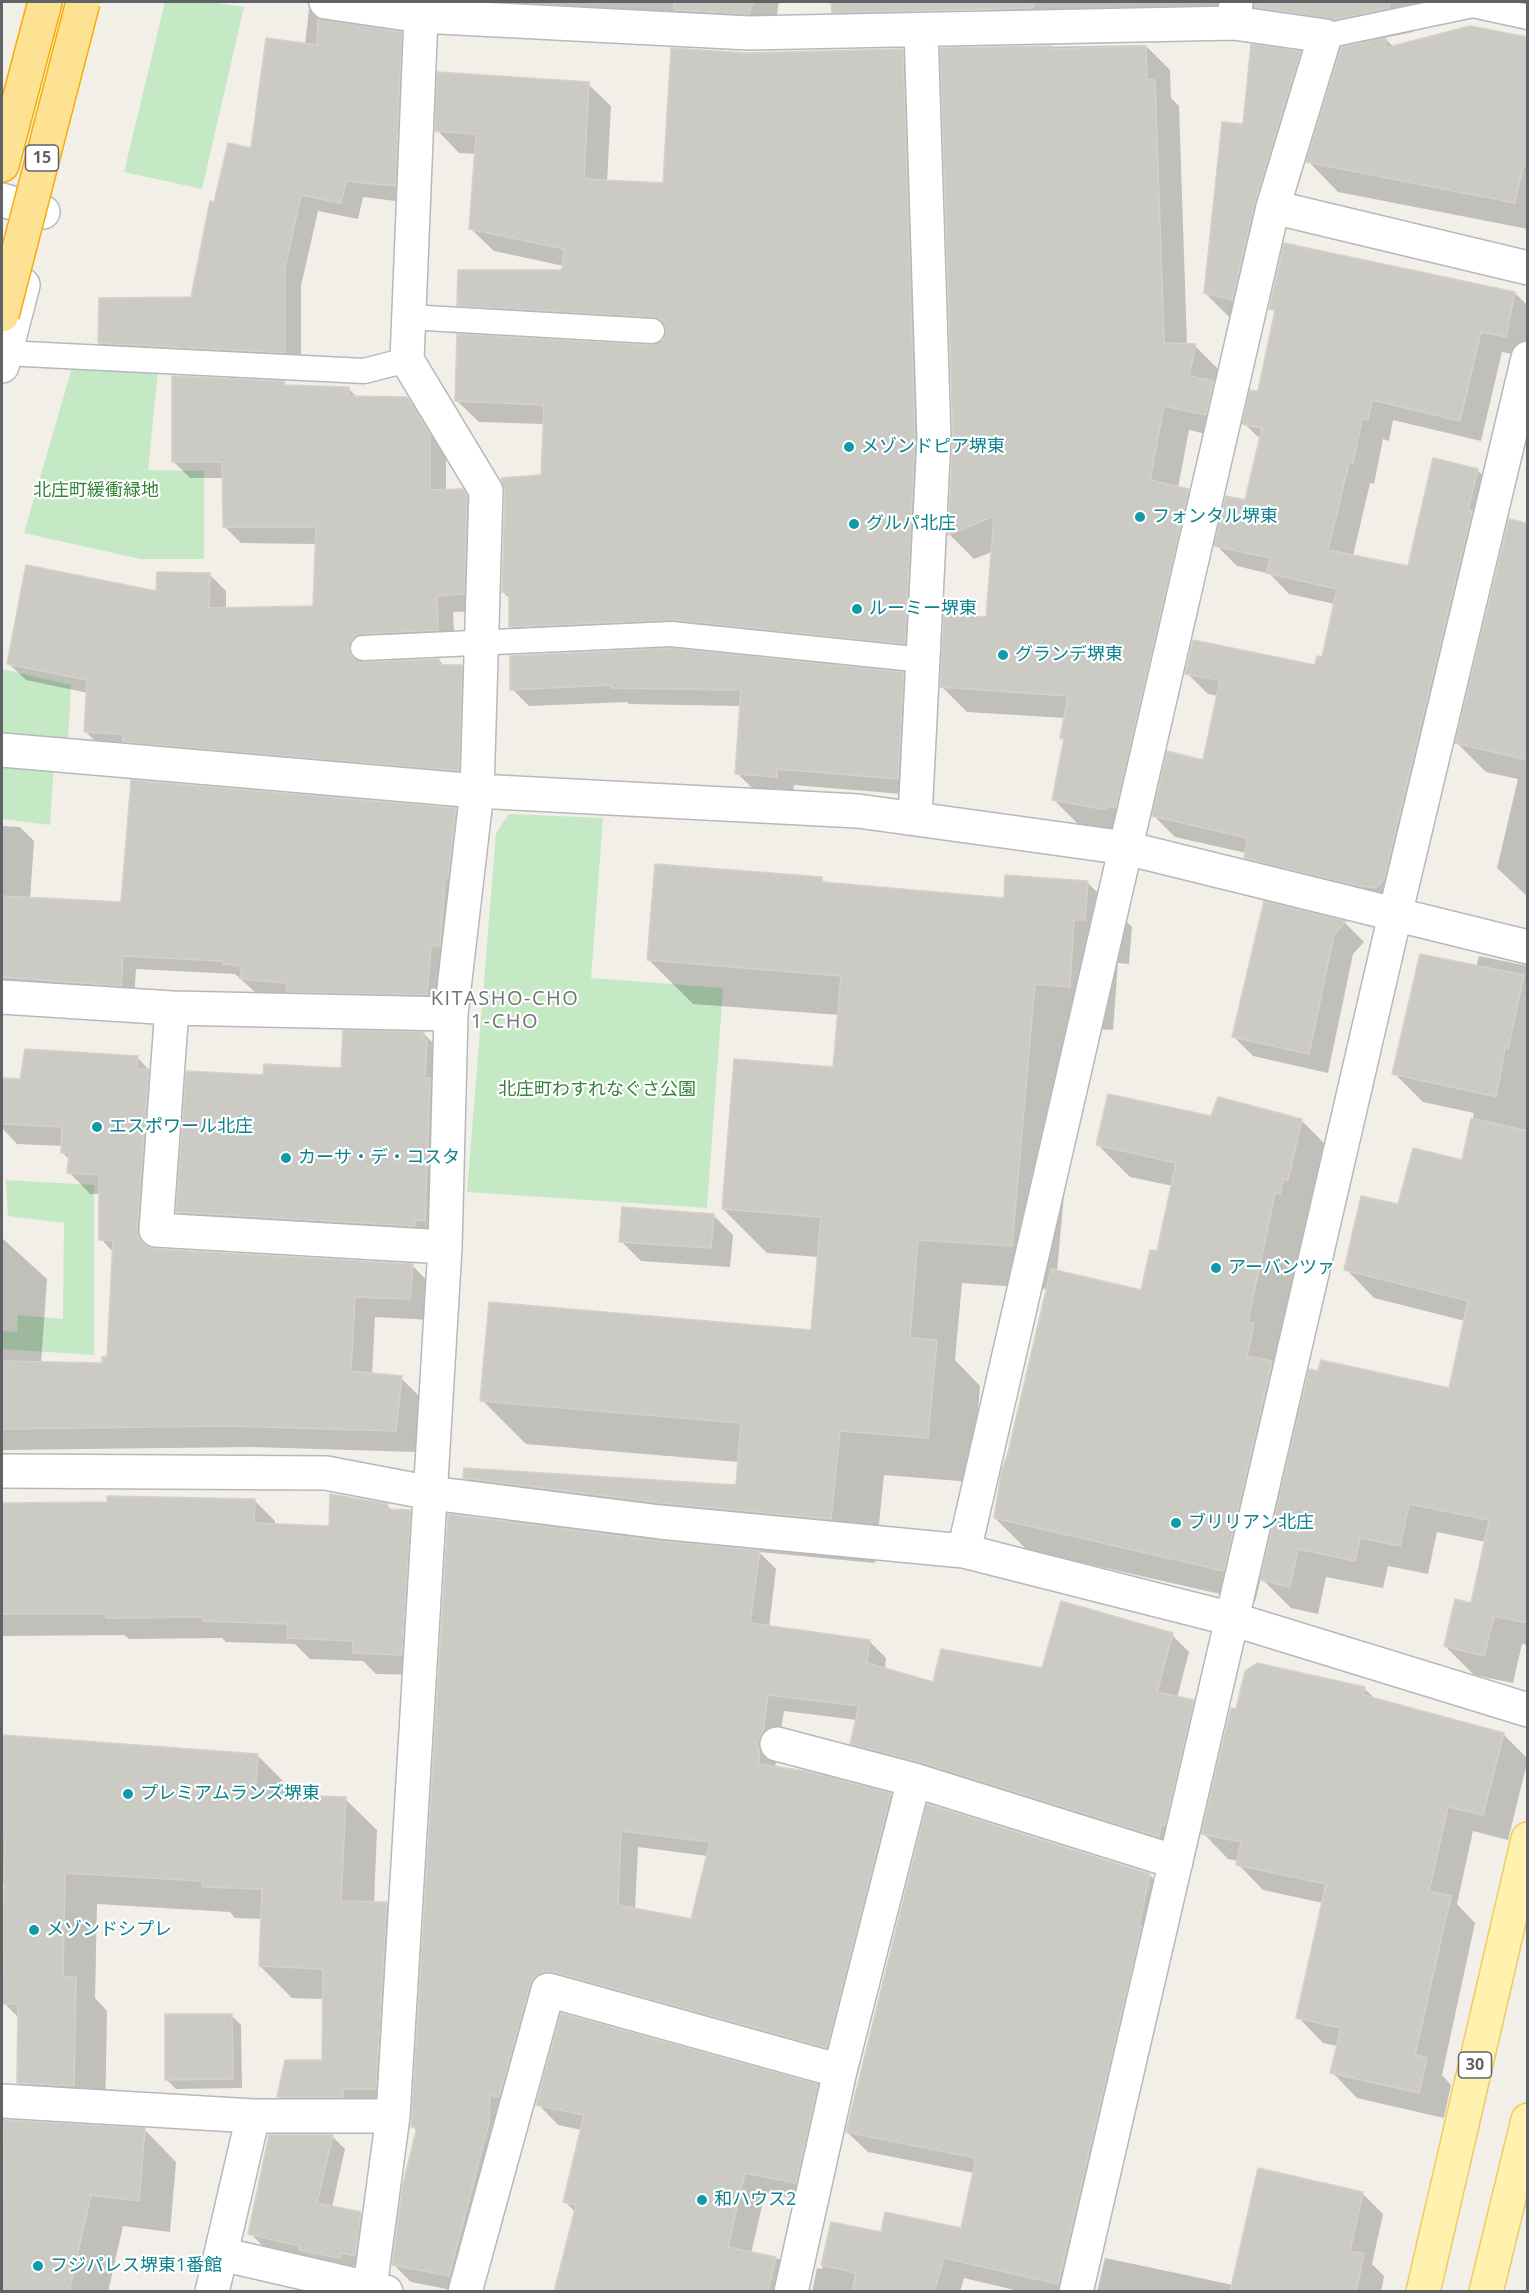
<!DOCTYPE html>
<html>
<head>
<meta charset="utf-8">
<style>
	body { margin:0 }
	#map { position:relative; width:1529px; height:2293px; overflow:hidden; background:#f1efe8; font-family:"Open Sans",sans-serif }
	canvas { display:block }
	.frame { position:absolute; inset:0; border:3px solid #5f6368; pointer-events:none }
</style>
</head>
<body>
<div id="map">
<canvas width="1529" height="2293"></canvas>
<div class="frame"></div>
</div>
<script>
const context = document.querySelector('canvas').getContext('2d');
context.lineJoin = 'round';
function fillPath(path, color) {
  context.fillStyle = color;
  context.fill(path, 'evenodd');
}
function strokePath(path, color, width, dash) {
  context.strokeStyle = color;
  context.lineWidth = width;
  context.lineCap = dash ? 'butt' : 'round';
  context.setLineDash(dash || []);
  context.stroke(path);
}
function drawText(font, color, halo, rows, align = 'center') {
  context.font = font + ' "Open Sans","Noto Sans JP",sans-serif';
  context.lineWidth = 4.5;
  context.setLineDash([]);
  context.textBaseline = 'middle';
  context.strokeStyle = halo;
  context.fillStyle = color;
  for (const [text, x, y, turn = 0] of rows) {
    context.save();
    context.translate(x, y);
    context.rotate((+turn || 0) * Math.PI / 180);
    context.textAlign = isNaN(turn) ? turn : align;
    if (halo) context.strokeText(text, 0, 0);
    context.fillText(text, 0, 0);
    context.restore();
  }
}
fillPath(new Path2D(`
	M 165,2 L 210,2 L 244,7 L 202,189 L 124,172 Z
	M 72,368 L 158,370 L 148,470 L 204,471 L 204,559 L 141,559 L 24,533 Z
	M 2,669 L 71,685 L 68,740 L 2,737 Z
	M 2,759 L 54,761 L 50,825 L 2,819 Z
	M 509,814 L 603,818 L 591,978 L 723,988 L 707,1208 L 467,1192 L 496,833 Z
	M 6,1180 L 94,1185 L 94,1355 L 2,1349 L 2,1331 L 17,1332 L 18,1315 L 63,1319 L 64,1223 L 8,1216 Z`), '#c5e8c5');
fillPath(new Path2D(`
	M 319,2 L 779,2 L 773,38 Z
	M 833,2 L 911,2 L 912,35 L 857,36 L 833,12 Z
	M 993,2 L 1416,2 L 1413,32 L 1384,38 L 1394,47 L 1470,28 L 1528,39 L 1528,229 L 1338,192 L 1308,161 L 1362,44 L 1281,31 L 1259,8 L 1248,13 L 1017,33 L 993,9 Z
	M 309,9 L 322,22 L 401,33 L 418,51 L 412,203 L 363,197 L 358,219 L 318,211 L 301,286 L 301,369 L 117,360 L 99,343 L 192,299 L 215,204 L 252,150 L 305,45 Z
	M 1145,45 L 1170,70 L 1171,98 L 1179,106 L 1187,345 L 1195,346 L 1220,371 L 1231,440 L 1189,430 L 1178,488 L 1188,490 L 1213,515 L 1131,835 L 1078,824 L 1053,799 L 1065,741 L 1062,737 L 1065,718 L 967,712 L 942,687 L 987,618 L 992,552 L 974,559 L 949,534 L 954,437 L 942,49 Z
	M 902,50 L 925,73 L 927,665 L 696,642 L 533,649 L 511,626 L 510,599 L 503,592 L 542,477 L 544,424 L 479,422 L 456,400 L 651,347 L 669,338 L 481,327 L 459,305 L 563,272 L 564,266 L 494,251 L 471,229 L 476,154 L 459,153 L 437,130 L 588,84 L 611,106 L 607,182 L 664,184 L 746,54 Z
	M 1300,53 L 1326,78 L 1231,319 L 1205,293 L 1245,126 Z
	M 1515,293 L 1528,306 L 1527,357 L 1502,352 L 1481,441 L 1393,420 L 1389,441 L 1383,439 L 1374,484 L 1370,483 L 1353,556 L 1409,568 L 1477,470 L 1499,491 L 1405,901 L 1267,879 L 1245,857 L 1246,853 L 1175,837 L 1154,816 L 1204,762 L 1218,696 L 1208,694 L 1187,673 L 1316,667 L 1323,658 L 1335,604 L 1289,594 L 1270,574 L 1237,566 L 1216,545 L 1246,502 L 1260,439 L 1244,423 L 1259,393 L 1276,314 L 1271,308 Z
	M 284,383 L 288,387 L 348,388 L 357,397 L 407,398 L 424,415 L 446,452 L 446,491 L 462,490 L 479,507 L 480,611 L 453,612 L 455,647 L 367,658 L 366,664 L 439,660 L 445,667 L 461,667 L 478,684 L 475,787 L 103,749 L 86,732 L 88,693 L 26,680 L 9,664 L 157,593 L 209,574 L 226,591 L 226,609 L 314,607 L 317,544 L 241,543 L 224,526 L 224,478 L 190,478 L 173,461 Z
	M 1510,521 L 1528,524 L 1528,897 L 1497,868 L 1518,779 L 1486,772 L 1457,743 Z
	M 671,650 L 903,674 L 920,691 L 915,795 L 794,785 L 793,793 L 754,790 L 737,773 L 741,706 L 629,704 L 627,702 L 529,706 L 512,689 Z
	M 455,809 L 469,823 L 440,1008 L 255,992 L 235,974 L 136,969 L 134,999 L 2,989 L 2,826 L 20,827 L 34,841 L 30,899 L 123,903 Z
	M 821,879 L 827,884 L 1005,899 L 1088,883 L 1132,927 L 1129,964 L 1118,963 L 1113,1030 L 1079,1028 L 1057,1272 L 1143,1292 L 1159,1253 L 1173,1186 L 1130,1177 L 1098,1145 L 1212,1118 L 1301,1120 L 1333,1152 L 1311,1225 L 1306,1224 L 1280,1351 L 1281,1372 L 1304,1396 L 1450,1389 L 1465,1321 L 1374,1298 L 1346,1269 L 1399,1206 L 1463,1162 L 1474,1113 L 1423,1102 L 1394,1073 L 1476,968 L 1479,956 L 1528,966 L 1528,1645 L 1522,1644 L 1513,1683 L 1474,1675 L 1445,1646 L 1472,1604 L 1486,1542 L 1437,1532 L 1428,1574 L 1388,1566 L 1383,1588 L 1326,1577 L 1318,1614 L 1291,1608 L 1261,1578 L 1255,1602 L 1027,1550 L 995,1518 L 1048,1289 L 962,1283 L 955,1360 L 980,1386 L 972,1482 L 884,1475 L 875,1563 L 759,1552 L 776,1569 L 769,1627 L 869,1641 L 886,1658 L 885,1670 L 934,1684 L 1043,1670 L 1172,1635 L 1189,1652 L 1177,1698 L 1193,1702 L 1210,1719 L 1175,1853 L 868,1760 L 851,1743 L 857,1720 L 784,1711 L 775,1768 L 890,1795 L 908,1812 L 844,2064 L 560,1989 L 462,2292 L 411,2282 L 393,2264 L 417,2131 L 412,2126 L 511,1524 L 465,1478 L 738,1486 L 739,1462 L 526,1444 L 482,1400 L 813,1331 L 819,1257 L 767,1253 L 723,1209 L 835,1069 L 839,1015 L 693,1004 L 649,960 ZM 638,1847 L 708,1856 L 692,1921 L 635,1910 Z
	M 1265,903 L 1345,923 L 1364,942 L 1353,954 L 1328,1073 L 1253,1056 L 1233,1036 Z
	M 424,1034 L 449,1059 L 449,1245 L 203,1237 L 178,1212 L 264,1077 L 343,1070 Z
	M 137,1057 L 169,1092 L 158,1250 L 412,1265 L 433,1287 L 431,1320 L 375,1317 L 372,1374 L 401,1378 L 422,1399 L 417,1452 L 252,1447 L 2,1450 L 2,1238 L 47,1279 L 41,1364 L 103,1364 L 109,1359 L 114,1253 L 101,1239 L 101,1194 L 90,1194 L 69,1172 L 70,1160 L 62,1152 L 63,1146 L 17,1144 L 2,1128 L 2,1080 L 21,1081 Z
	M 713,1215 L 733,1235 L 730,1267 L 641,1261 L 621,1241 Z
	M 254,1500 L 275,1521 L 275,1526 L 331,1528 L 387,1505 L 392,1511 L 410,1511 L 431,1532 L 422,1675 L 376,1674 L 363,1661 L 310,1659 L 295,1644 L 226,1642 L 222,1638 L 129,1639 L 124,1635 L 2,1636 L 2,1504 Z
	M 1364,1688 L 1376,1700 L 1503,1734 L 1528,1759 L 1508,1840 L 1473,1831 L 1457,1904 L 1475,1923 L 1442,2075 L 1451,2085 L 1444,2118 L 1357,2098 L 1332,2072 L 1338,2046 L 1323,2043 L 1298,2017 L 1323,1903 L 1263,1890 L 1238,1864 L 1238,1861 L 1228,1859 L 1203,1833 Z
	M 2,1736 L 257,1755 L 289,1787 L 289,1797 L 345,1799 L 377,1830 L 374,1903 L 386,1904 L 418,1936 L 407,2121 L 311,2129 L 279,2097 L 324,2062 L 324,1999 L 292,1998 L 260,1966 L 262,1919 L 235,1918 L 230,1912 L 97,1904 L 95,1998 L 107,2011 L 105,2118 L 50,2114 L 18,2082 L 20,2019 L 4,2003 L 6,1884 L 2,1883 Z
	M 1150,1875 L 1170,1896 L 1082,2292 L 1023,2292 L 964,2278 L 960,2292 L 812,2292 L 817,2268 L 822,2269 L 832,2223 L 882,2234 L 962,2230 L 974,2173 L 868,2152 L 847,2132 Z
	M 231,2015 L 241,2025 L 242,2088 L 176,2089 L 167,2080 Z
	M 817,2086 L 838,2106 L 816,2203 L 765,2193 L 751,2254 L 779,2259 L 799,2280 L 797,2292 L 556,2292 L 575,2212 L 565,2201 L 582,2130 L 558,2125 L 538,2104 Z
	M 5,2121 L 145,2130 L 176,2162 L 170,2232 L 123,2226 L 108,2292 L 2,2292 L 2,2160 Z
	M 332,2136 L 345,2149 L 332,2207 L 360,2213 L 373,2226 L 368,2268 L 354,2265 L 352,2270 L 313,2262 L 307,2256 L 263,2246 L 250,2233 Z
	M 1362,2193 L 1383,2214 L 1372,2264 L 1384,2276 L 1381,2292 L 1097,2292 L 1105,2258 L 1233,2285 Z`), '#0003');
const building = new Path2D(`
	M 674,2 L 753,2 L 749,14 L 674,10 Z
	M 831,2 L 1034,2 L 1033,8 L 832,13 Z
	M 1256,2 L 1390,2 L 1389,8 L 1333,20 L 1255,7 Z
	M 318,18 L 402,32 L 395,186 L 346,181 L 341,203 L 301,195 L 285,268 L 285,353 L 98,343 L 99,298 L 191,297 L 210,201 L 214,202 L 228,143 L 251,148 L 266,38 L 317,45 Z
	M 1470,26 L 1527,37 L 1527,167 L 1523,166 L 1515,203 L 1306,162 L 1341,47 L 1386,38 L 1385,48 Z
	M 1251,44 L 1301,51 L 1255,202 L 1232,300 L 1204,293 L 1222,122 L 1243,124 Z
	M 1051,46 L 1051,49 L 1146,46 L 1147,80 L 1155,80 L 1164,343 L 1196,344 L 1189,376 L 1214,381 L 1206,415 L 1164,406 L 1150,480 L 1189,489 L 1116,808 L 1107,806 L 1106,810 L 1052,800 L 1064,739 L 1060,738 L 1068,696 L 940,687 L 944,614 L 986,617 L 994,516 L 948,535 L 953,437 L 940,48 Z
	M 671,48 L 746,53 L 903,49 L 915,438 L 905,644 L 672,620 L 509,627 L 509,592 L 502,592 L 505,492 L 501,478 L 541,475 L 544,405 L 455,401 L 457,334 L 651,345 L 664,339 L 666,331 L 660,319 L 653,317 L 457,306 L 458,270 L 562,270 L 564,249 L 469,229 L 476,134 L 435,131 L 437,72 L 589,82 L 584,179 L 663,183 Z
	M 1284,243 L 1515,292 L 1506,337 L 1481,332 L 1460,421 L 1372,400 L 1368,420 L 1362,419 L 1353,463 L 1349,463 L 1328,550 L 1408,566 L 1433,458 L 1478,469 L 1468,510 L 1472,511 L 1384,879 L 1376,888 L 1358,886 L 1244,858 L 1248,838 L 1152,816 L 1167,751 L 1203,760 L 1220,680 L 1185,674 L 1193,640 L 1315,665 L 1317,656 L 1322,657 L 1337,589 L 1266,573 L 1270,558 L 1214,546 L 1226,496 L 1245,500 L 1262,428 L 1242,424 L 1250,390 L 1258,391 L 1275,310 L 1269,309 Z
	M 172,376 L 284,381 L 284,385 L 349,387 L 349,396 L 407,397 L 430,434 L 430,490 L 463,489 L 467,496 L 464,594 L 437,596 L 438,630 L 362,634 L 351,641 L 349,649 L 351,656 L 363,662 L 439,659 L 440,665 L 462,665 L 459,771 L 123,742 L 123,734 L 84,732 L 87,680 L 7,664 L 26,565 L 156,591 L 157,572 L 210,573 L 209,608 L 313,606 L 316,527 L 223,527 L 222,462 L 172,462 Z
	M 1509,519 L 1527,523 L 1527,760 L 1455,743 Z
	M 671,648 L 904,672 L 898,779 L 777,769 L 777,777 L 735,774 L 741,690 L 611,688 L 611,685 L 510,690 L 510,656 Z
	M 131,780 L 456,808 L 448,878 L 445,878 L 440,946 L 431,945 L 427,995 L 286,992 L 287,983 L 240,979 L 242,966 L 223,964 L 223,961 L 123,956 L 121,986 L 2,977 L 2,896 L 121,902 Z
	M 655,864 L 822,877 L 822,882 L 1004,898 L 1005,875 L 1088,881 L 1085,920 L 1074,920 L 1070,987 L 1035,984 L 1012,1246 L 918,1240 L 910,1338 L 937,1340 L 928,1438 L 840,1431 L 831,1519 L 662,1503 L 463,1478 L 464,1468 L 736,1485 L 741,1423 L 480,1401 L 489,1302 L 811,1330 L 821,1217 L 722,1209 L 734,1059 L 833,1067 L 841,976 L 647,960 Z
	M 1264,901 L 1346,921 L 1334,935 L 1309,1054 L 1232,1037 Z
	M 1420,954 L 1524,975 L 1508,1049 L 1505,1048 L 1496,1097 L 1392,1074 Z
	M 343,1030 L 424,1032 L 424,1040 L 427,1040 L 425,1078 L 430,1078 L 425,1221 L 415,1220 L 415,1226 L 176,1212 L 186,1071 L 263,1075 L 264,1064 L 341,1068 Z
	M 25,1049 L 138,1056 L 137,1069 L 149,1069 L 137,1229 L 140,1239 L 146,1246 L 155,1249 L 413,1264 L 410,1299 L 355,1297 L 351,1371 L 402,1376 L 396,1431 L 230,1426 L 2,1429 L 2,1361 L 102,1363 L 102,1357 L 107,1357 L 113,1240 L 99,1240 L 99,1175 L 67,1173 L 69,1153 L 61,1153 L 62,1127 L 2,1124 L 2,1078 L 20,1079 Z
	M 1108,1094 L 1211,1116 L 1218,1097 L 1302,1119 L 1288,1180 L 1283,1179 L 1280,1194 L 1275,1193 L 1248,1322 L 1254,1323 L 1247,1356 L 1272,1361 L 1224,1571 L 994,1518 L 1001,1473 L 1008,1453 L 1051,1269 L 1141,1290 L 1150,1250 L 1157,1251 L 1176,1163 L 1096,1145 Z
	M 1471,1118 L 1527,1131 L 1527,1623 L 1494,1616 L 1484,1656 L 1444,1646 L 1455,1599 L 1471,1603 L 1489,1520 L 1409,1504 L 1400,1546 L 1360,1538 L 1355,1561 L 1298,1549 L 1290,1587 L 1260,1580 L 1309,1369 L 1318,1371 L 1321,1360 L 1449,1388 L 1468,1301 L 1344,1270 L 1361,1196 L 1398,1204 L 1413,1148 L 1462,1160 Z
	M 622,1207 L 714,1214 L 711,1248 L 619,1242 Z
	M 330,1494 L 388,1504 L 387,1509 L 411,1510 L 402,1655 L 353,1653 L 353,1641 L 287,1638 L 288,1624 L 203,1621 L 204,1617 L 106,1618 L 106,1614 L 2,1614 L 2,1503 L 107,1502 L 107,1496 L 255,1499 L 254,1523 L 329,1526 Z
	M 448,1514 L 658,1541 L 760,1550 L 750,1623 L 870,1640 L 867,1663 L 933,1682 L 941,1649 L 1042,1668 L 1061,1601 L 1173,1633 L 1157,1692 L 1194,1700 L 1165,1826 L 1161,1825 L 1159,1837 L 920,1762 L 850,1744 L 859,1706 L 768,1695 L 763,1732 L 759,1740 L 759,1764 L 806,1771 L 891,1793 L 827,2048 L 553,1972 L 543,1972 L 534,1977 L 530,1985 L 499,2097 L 490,2095 L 489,2123 L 449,2276 L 392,2265 L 403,2184 L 417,2127 L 411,2127 ZM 621,1831 L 710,1842 L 691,1919 L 618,1905 Z
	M 1257,1663 L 1365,1687 L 1363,1695 L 1504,1733 L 1483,1815 L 1448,1807 L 1429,1891 L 1451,1896 L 1415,2055 L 1427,2058 L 1419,2093 L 1330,2073 L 1341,2028 L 1296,2018 L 1326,1884 L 1236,1865 L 1241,1842 L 1201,1834 L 1231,1708 L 1236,1709 L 1245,1671 Z
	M 2,1735 L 258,1754 L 255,1794 L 346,1797 L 341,1901 L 387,1902 L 376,2089 L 344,2089 L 342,2097 L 277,2097 L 285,2060 L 322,2060 L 323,1969 L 259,1966 L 262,1889 L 202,1887 L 202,1881 L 65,1873 L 63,1977 L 76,1977 L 74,2086 L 17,2083 L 18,2004 L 2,2004 L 5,1835 L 2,1835 Z
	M 927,1804 L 1150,1874 L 1139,1925 L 1142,1926 L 1058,2284 L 944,2258 L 934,2292 L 852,2292 L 856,2273 L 821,2265 L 831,2222 L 881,2232 L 885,2212 L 961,2228 L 976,2158 L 846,2132 Z
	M 561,2013 L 818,2084 L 796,2183 L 745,2173 L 728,2247 L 776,2257 L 768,2292 L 554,2292 L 576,2205 L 563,2202 L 584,2115 L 536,2105 Z
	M 165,2014 L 232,2014 L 233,2079 L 165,2080 Z
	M 3,2120 L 145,2128 L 139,2201 L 91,2195 L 69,2292 L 2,2292 Z
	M 269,2135 L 333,2135 L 317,2203 L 361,2212 L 355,2256 L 341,2253 L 340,2258 L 299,2250 L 300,2246 L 248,2234 Z
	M 1258,2168 L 1363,2192 L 1350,2251 L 1364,2254 L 1356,2292 L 1230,2292 Z`);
fillPath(building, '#cccac5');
strokePath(building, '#d6d1c6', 1.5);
const lane = new Path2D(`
	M 1325,36 L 1473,5 L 1528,17
	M 408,317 L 652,331
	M 5,353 L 364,371 L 407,360
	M 363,648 L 671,634 L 924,660`);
const street = new Path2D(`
	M 326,2 L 421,16 L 749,33 L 1234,23
	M 1273,207 L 1528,268
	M 2,750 L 477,791 L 858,811 L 1126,848 L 1528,947
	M 915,818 L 934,438 L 921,30
	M 2,997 L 172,1008 L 451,1014
	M 172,1008 L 156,1230 L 445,1247
	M 2,1471 L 326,1473 L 431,1493 L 660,1522 L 964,1551 L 1232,1619 L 1528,1710
	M 964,1551 L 1273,207 L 1325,36 L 1234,23 L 1236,2
	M 777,1744 L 914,1780 L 1176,1862
	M 2,2101 L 253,2116 L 393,2116
	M 221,2254 L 386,2292
	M 370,2287 L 393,2116 L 445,1247 L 451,1014 L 477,791 L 486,491 L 407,360 L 421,16
	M 212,2292 L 253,2116
	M 465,2292 L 548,1990 L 840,2071
	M 791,2292 L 840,2071 L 914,1780
	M 1076,2292 L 1395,915 L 1528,358`);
const secondary = new Path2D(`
	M 2,200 L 43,212
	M 2,366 L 23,285`);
const primary = new Path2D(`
	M 1423,2292 L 1528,1839
	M 1486,2292 L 1528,2120`);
const highway = new Path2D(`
	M 2,165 L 45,2`);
strokePath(lane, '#b5b8bc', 27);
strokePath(street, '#b5b8bc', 36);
strokePath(secondary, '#b6babf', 36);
strokePath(primary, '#f2c960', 36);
strokePath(highway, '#f9ab00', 36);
strokePath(lane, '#fff', 24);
strokePath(street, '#fff', 33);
strokePath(secondary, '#fff', 33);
strokePath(primary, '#fff2af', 33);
strokePath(highway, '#fde293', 33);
const highwayBridge = new Path2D(`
	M 2,315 L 83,2`);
strokePath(highwayBridge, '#f9ab00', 36, []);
strokePath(highwayBridge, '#fde293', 33);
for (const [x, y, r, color] of [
	[849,447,6,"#0f9aa8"],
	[1140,517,6,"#0f9aa8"],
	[854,524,6,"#0f9aa8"],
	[857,609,6,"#0f9aa8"],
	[1003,655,6,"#0f9aa8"],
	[97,1127,6,"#0f9aa8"],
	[286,1158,6,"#0f9aa8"],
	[1216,1268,6,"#0f9aa8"],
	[1176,1523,6,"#0f9aa8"],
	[128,1794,6,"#0f9aa8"],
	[34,1930,6,"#0f9aa8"],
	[702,2200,6,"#0f9aa8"],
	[38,2266,6,"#0f9aa8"]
]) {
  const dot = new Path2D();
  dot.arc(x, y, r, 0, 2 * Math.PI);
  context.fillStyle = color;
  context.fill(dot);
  strokePath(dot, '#fff', 2);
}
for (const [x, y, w] of [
	[42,158,33],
	[1475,2065,33]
]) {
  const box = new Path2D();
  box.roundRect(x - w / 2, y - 13, w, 26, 4.5);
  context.fillStyle = '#fff';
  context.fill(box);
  strokePath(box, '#5f6368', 1.5);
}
drawText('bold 16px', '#5f6368', null, [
	["15",42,158],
	["30",1475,2065]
]);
drawText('18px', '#0d838f', '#fff', [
	["メゾンドピア堺東",861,447],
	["フォンタル堺東",1152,517],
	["グルパ北庄",866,524],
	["ルーミー堺東",869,609],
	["グランデ堺東",1015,655],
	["エスポワール北庄",109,1127],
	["カーサ・デ・コスタ",298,1158],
	["アーバンツァ",1228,1268],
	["ブリリアン北庄",1188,1523],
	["プレミアムランズ堺東",140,1794],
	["メゾンドシプレ",46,1930],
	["和ハウス2",714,2200],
	["フジパレス堺東1番館",50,2266]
], 'left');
drawText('18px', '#348238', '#fff', [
	["北庄町緩衝緑地",96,491],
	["北庄町わすれなぐさ公園",597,1090]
]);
context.letterSpacing = '1.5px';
drawText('20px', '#70757a', '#fff', [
	["KITASHO-CHO",505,999],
	["1-CHO",505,1022]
]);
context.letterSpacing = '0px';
</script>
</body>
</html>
